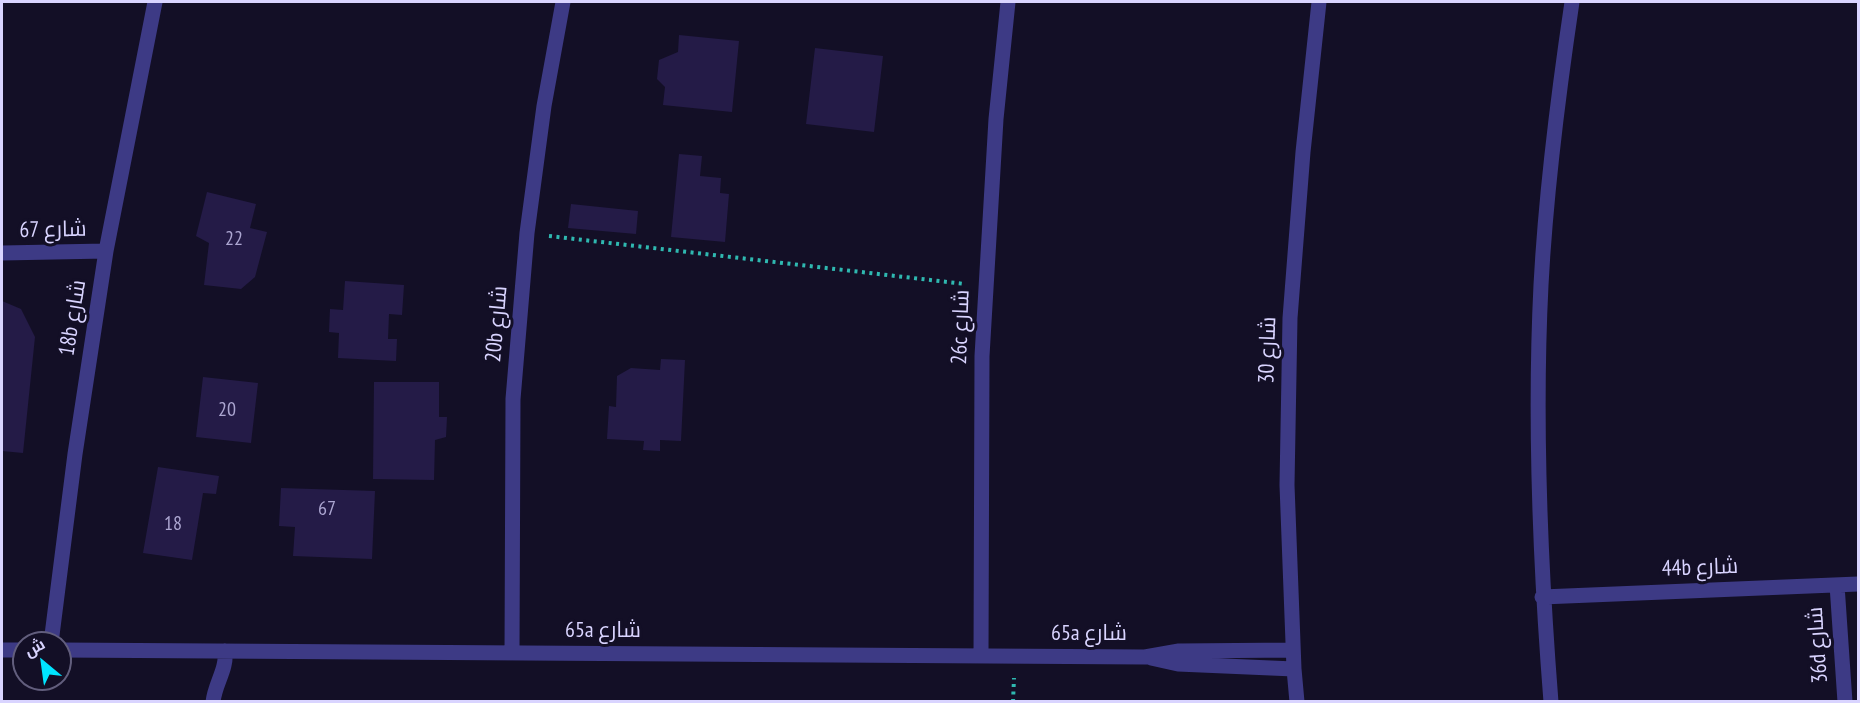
<!DOCTYPE html>
<html>
<head>
<meta charset="utf-8">
<style>
	body { margin:0 }
	#map { position:relative; width:1860px; height:703px; overflow:hidden; background:#130f26; font-family:"PT Sans Narrow",Cairo,sans-serif }
	canvas { display:block }
	.frame { position:absolute; inset:0; border:3px solid #d9d4ff; pointer-events:none }
	.north { position:absolute; left:12px; top:631px; width:60px; height:60px; box-sizing:border-box; background:#130f26; border:2px solid #625e7d; border-radius:50%; rotate:331deg; font-size:16px; font-weight:700; line-height:24px; text-align:center; color:#d9d4ff }
	.north::after { content:''; display:block; margin:auto; width:21px; height:27px; background:#00e5ff; clip-path:polygon(50% 0,100% 100%,50% 72%,0 100%) }
</style>
</head>
<body>
<div id="map">
<canvas width="1860" height="703"></canvas>
<div class="frame"></div>
<div class="north">ش</div>
</div>
<script>
const context = document.querySelector('canvas').getContext('2d');
context.lineJoin = 'round';
function fillPath(path, color) {
  context.fillStyle = color;
  context.fill(path, 'evenodd');
}
function strokePath(path, color, width, dash) {
  context.strokeStyle = color;
  context.lineWidth = width;
  context.lineCap = dash ? 'butt' : 'round';
  context.setLineDash(dash || []);
  context.stroke(path);
}
function drawText(font, color, halo, rows, align = 'center') {
  context.font = font + ' "PT Sans Narrow",Cairo,sans-serif';
  context.lineWidth = 6;
  context.setLineDash([]);
  context.textBaseline = 'middle';
  context.strokeStyle = halo;
  context.fillStyle = color;
  for (const [text, x, y, turn = 0] of rows) {
    context.save();
    context.translate(x, y);
    context.rotate((+turn || 0) * Math.PI / 180);
    context.textAlign = isNaN(turn) ? turn : align;
    if (halo) context.strokeText(text, 0, 0);
    context.fillText(text, 0, 0);
    context.restore();
  }
}
fillPath(new Path2D(`
	M 679,35 L 739,41 L 732,112 L 663,105 L 665,87 L 657,79 L 659,60 L 678,52 Z
	M 815,48 L 883,56 L 874,132 L 806,124 Z
	M 679,154 L 702,156 L 700,176 L 721,178 L 720,193 L 729,194 L 725,242 L 671,237 Z
	M 207,192 L 256,204 L 250,228 L 267,232 L 255,277 L 241,289 L 204,285 L 209,243 L 196,236 Z
	M 571,204 L 638,211 L 636,234 L 568,228 Z
	M 345,281 L 404,285 L 402,315 L 389,314 L 388,339 L 397,339 L 396,361 L 338,358 L 339,333 L 329,332 L 330,309 L 343,310 Z
	M 2,301 L 21,309 L 35,337 L 23,453 L 2,451 Z
	M 661,359 L 685,360 L 681,441 L 660,440 L 660,451 L 643,450 L 644,441 L 607,439 L 609,406 L 616,407 L 617,376 L 631,368 L 660,370 Z
	M 203,377 L 258,383 L 251,443 L 196,437 Z
	M 374,382 L 439,382 L 439,417 L 447,417 L 446,437 L 435,440 L 434,480 L 373,479 Z
	M 158,467 L 219,476 L 216,494 L 203,493 L 192,560 L 143,553 Z
	M 281,488 L 375,491 L 372,559 L 293,556 L 295,527 L 279,526 Z`), '#241b47');
strokePath(new Path2D(`
	M 549,236 L 965,284
	M 1013,702 L 1014,678`), '#2fb8b0', 4, [3, 4.5]);
strokePath(new Path2D(`
	M 2,253 L 106,251
	M 1837,585 L 1845,702
	M 1542,597 L 1858,584
	M 51,643 L 75,454 L 106,251 L 155,2
	M 2,650 L 24,650
	M 60,650 L 1145,657 L 1179,651 L 1293,650
	M 512,653 L 513,399 L 527,233 L 544,106 L 563,2
	M 981,656 L 982,356 L 996,119 L 1008,2
	M 1151,658 L 1178,664 L 1294,669
	M 213,702 C 215,683 227,670 225,651
	M 1297,702 L 1294,669 L 1287,485 L 1290,318 L 1303,152 L 1319,2
	M 1551,702 C 1540,563 1534,424 1541,285 C 1546,190 1558,96 1572,2`), '#3d3a85', 15);
drawText('20px', '#aca6d1', null, [
	["22",234,239],
	["20",227,410],
	["67",327,509],
	["18",173,524]
]);
drawText('22px', '#d9d4ff', '#130f26', [
	["شارع 67",53,230,-1],
	["18b شارع",73,318,-81],
	["20b شارع",497,324,-85],
	["26c شارع",961,327,-88],
	["شارع 30",1268,350,-88],
	["44b شارع",1700,568,-2],
	["65a شارع",603,631],
	["65a شارع",1089,634],
	["36d شارع",1818,645,-94]
]);
</script>
</body>
</html>
